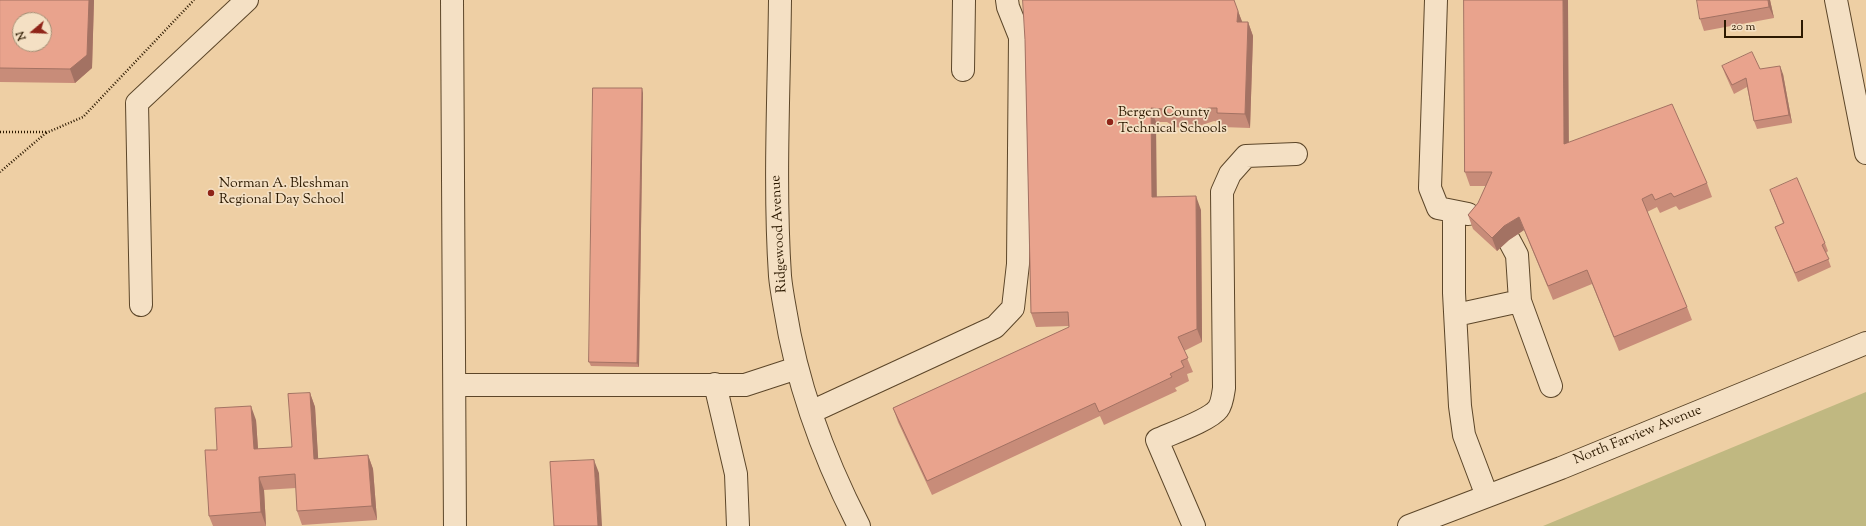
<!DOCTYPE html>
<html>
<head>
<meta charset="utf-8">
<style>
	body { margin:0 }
	#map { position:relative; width:1866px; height:526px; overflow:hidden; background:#eecfa4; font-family:"Sorts Mill Goudy",serif }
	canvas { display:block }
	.north { position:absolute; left:12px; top:12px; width:40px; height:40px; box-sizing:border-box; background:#f4e0c4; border:1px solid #a49076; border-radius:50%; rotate:251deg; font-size:11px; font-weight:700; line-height:16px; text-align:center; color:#2c1900 }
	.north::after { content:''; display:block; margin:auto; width:14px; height:18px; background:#8f2418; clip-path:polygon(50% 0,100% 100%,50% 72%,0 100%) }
	.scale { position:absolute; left:1724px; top:20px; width:79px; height:18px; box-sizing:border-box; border:2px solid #2c1900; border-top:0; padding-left:5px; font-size:12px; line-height:14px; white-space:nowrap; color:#2c1900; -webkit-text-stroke:3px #f4e0c4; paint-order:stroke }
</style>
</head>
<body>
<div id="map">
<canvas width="1866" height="526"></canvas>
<div class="north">N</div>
<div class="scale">20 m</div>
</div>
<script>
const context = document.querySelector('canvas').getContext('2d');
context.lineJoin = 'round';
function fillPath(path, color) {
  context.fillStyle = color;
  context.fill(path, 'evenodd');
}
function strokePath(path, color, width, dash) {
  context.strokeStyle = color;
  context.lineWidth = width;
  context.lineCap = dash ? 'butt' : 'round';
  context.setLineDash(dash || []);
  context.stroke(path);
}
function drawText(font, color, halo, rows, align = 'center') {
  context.font = font + ' "Sorts Mill Goudy",serif';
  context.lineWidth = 3.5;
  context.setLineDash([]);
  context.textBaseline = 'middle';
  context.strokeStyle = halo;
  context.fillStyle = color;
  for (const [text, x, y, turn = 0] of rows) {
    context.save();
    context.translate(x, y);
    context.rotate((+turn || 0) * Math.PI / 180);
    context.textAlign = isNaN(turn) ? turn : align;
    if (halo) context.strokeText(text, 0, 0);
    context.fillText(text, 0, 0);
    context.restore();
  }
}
fillPath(new Path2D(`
	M 1866,392 L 1866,526 L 1543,526 Z`), '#c0b881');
const minor = new Path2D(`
	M 452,0 L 455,526
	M 780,0 C 779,91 774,185 780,276 C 781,287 783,298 785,309 C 797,385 824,458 859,526
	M 1436,0 L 1430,188 L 1438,208 L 1468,214
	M 1836,0 L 1866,153
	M 963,70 L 964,0
	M 1454,212 L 1454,293 L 1460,406 L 1464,435 L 1487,496
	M 1509,240 L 1517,255 L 1520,301 L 1551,386
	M 141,305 L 137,103 L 247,0
	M 1456,315 L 1520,301
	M 715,384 L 736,474 L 738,526
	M 455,385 L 745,385 L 797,368
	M 811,412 L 995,327 L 1013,308 L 1018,264 L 1020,37 L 1008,7 L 1007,0
	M 1194,526 L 1157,440 C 1170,434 1210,420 1218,409 C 1222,404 1223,395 1224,388 L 1222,192 L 1230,174 L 1246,156 L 1296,154
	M 1409,526 L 1561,468 L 1866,343`);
strokePath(minor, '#5c4629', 24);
strokePath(new Path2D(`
	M 0,132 L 47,132 L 0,172
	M 46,133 L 83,117 L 194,0`), '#2c1900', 2.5, [1, 2]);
strokePath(minor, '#f4e0c4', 22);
fillPath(new Path2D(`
	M 0,0 L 94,0 L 92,68 L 75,83 L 0,82 Z
	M 1770,0 L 1774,18 L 1704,31 L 1700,19 Z
	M 1238,11 L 1242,22 L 1248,22 L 1253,36 L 1250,128 L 1222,127 L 1220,122 L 1214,121 L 1190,129 L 1175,127 L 1167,122 L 1156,122 L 1156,197 L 1201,210 L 1202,342 L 1184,351 L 1193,372 L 1187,374 L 1189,381 L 1175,388 L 1177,391 L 1104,425 L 1100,416 L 932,495 L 898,422 L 893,408 L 1069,327 L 1069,326 L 1036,327 L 1031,313 L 1025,40 Z
	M 1722,66 L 1760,69 L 1783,74 L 1792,123 L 1757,129 L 1754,121 L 1747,87 L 1734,94 L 1725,74 Z
	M 643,93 L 639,367 L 591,366 L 589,362 Z
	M 1569,142 L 1707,183 L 1712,197 L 1679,210 L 1676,206 L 1660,213 L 1657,207 L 1647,212 L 1687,307 L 1692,320 L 1619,351 L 1592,284 L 1553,300 L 1524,230 L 1509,240 L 1497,251 L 1473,229 L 1468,215 L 1478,203 L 1486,186 L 1470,186 L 1465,172 Z
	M 1770,190 L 1825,243 L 1828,251 L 1826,253 L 1831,267 L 1798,282 L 1775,227 L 1783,223 Z
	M 310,393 L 315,407 L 318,459 L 368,455 L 373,469 L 377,520 L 302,525 L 297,511 L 296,488 L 264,490 L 266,526 L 213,526 L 209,516 L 217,450 L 256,420 L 258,449 L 292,447 Z`), '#c88c79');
fillPath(new Path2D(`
	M 89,0 L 94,0 L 92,68 L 75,83 L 70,69 Z
	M 1563,0 L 1568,0 L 1569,157 L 1564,144 Z
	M 1768,0 L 1770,0 L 1774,18 L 1769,7 Z
	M 1238,11 L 1243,24 L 1237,22 Z
	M 1248,22 L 1253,36 L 1250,128 L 1245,114 Z
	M 1780,66 L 1783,74 L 1792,123 L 1789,115 Z
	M 642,88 L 643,93 L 639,367 L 637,363 Z
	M 1151,108 L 1156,122 L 1157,210 L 1152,197 Z
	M 1196,196 L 1201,210 L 1202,342 L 1197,329 Z
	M 1519,217 L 1524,230 L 1509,240 L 1497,251 L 1492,238 L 1504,226 Z
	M 310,393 L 315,407 L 319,472 L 314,459 Z
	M 251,406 L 256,420 L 259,463 L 254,449 Z
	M 368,455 L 373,469 L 377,520 L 372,506 Z
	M 594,460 L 599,473 L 602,526 L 598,526 Z
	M 259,477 L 264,490 L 266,526 L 261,512 Z`), '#a37263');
const building = new Path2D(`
	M 0,0 L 89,0 L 87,55 L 70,69 L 0,68 ZM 20,20 L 44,20 L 44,44 L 20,44 Z
	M 1023,0 L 1234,0 L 1238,11 L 1237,22 L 1248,22 L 1245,114 L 1217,113 L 1217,108 L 1209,108 L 1185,115 L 1170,114 L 1162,109 L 1151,108 L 1152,197 L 1196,196 L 1197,329 L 1178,337 L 1188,358 L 1181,361 L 1184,367 L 1170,374 L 1172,377 L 1099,412 L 1095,403 L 927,481 L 893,408 L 1069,327 L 1068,312 L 1031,313 L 1025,40 Z
	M 1464,0 L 1563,0 L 1564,144 L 1672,104 L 1707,183 L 1674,197 L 1671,193 L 1655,200 L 1652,194 L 1642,199 L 1687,307 L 1614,337 L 1587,270 L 1548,286 L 1519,217 L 1504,226 L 1492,238 L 1468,215 L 1478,203 L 1492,172 L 1465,172 Z
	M 1697,0 L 1768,0 L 1769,7 L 1700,19 Z
	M 1752,52 L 1760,69 L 1780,66 L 1789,115 L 1754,121 L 1746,78 L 1732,85 L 1722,66 Z
	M 593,88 L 642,88 L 637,363 L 589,362 Z
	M 1797,178 L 1825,243 L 1822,245 L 1829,259 L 1795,273 L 1775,227 L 1784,223 L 1770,190 Z
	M 310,393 L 314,459 L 368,455 L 372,506 L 297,511 L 295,474 L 259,477 L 261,512 L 209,516 L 205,450 L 217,450 L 215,408 L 251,406 L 254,449 L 292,447 L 288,394 Z
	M 594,460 L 598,526 L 554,526 L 550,462 Z`);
fillPath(building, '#e9a38d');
strokePath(building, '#a37263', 1);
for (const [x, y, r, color] of [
	[1110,122,4,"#8f2418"],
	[211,193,4,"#8f2418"]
]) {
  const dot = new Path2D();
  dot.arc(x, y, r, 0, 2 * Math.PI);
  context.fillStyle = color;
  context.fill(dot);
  strokePath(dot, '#f4e0c4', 1.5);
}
drawText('14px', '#2c1900', '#f4e0c4', [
	["Bergen County",1118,114],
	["Technical Schools",1118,130],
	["Norman A. Bleshman",219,185],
	["Regional Day School",219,201]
], 'left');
drawText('14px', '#2c1900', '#f4e0c4', [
	["Ridgewood Avenue",780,234,-93],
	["North Farview Avenue",1638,436,-22]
]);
</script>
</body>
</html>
